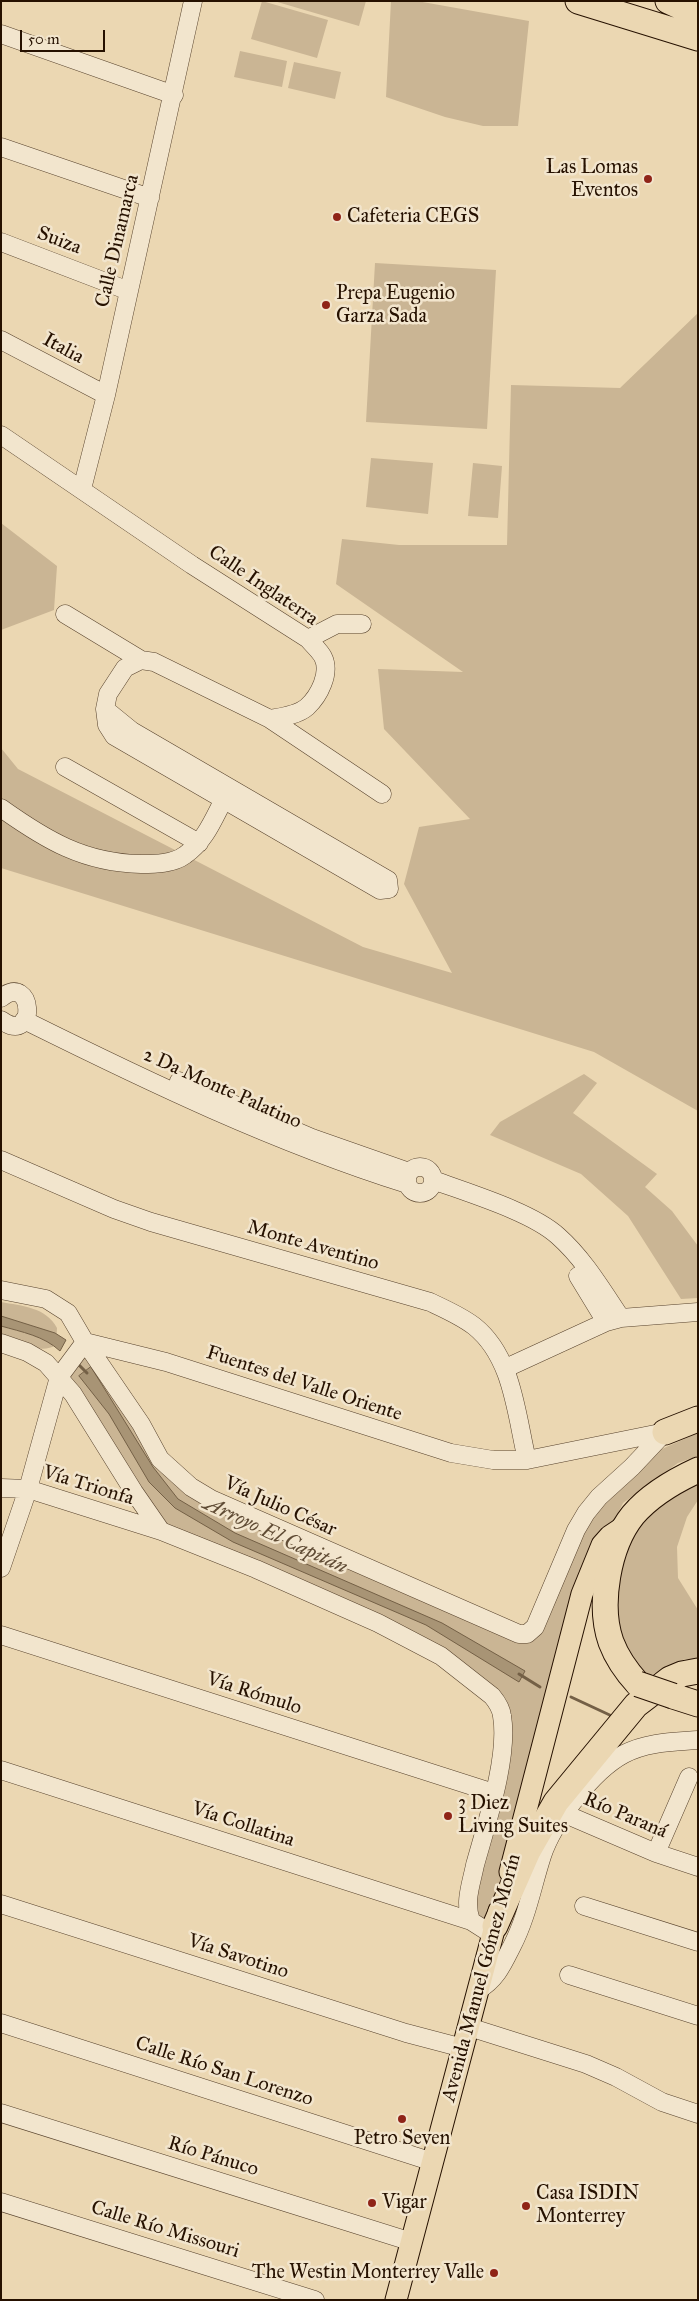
<!DOCTYPE html>
<html>
<head>
<meta charset="utf-8">
<style>
	body { margin:0 }
	#map { position:relative; width:699px; height:2301px; overflow:hidden; background:#ebd7b2; font-family:"IM FELL Great Primer",serif }
	canvas { display:block }
	.frame { position:absolute; inset:0; border:2px solid #261100; pointer-events:none }
	.scale { position:absolute; left:20px; top:30px; width:85px; height:22px; box-sizing:border-box; border:2px solid #261100; border-top:0; padding-left:6px; font-size:15px; line-height:18px; white-space:nowrap; color:#261100; -webkit-text-stroke:4px #f2e5cd; paint-order:stroke }
</style>
</head>
<body>
<div id="map">
<canvas width="699" height="2301"></canvas>
<div class="frame"></div>
<div class="scale">50 m</div>
</div>
<script>
const context = document.querySelector('canvas').getContext('2d');
context.lineJoin = 'round';
function fillPath(path, color) {
  context.fillStyle = color;
  context.fill(path, 'evenodd');
}
function strokePath(path, color, width, dash) {
  context.strokeStyle = color;
  context.lineWidth = width;
  context.lineCap = dash ? 'butt' : 'round';
  context.setLineDash(dash || []);
  context.stroke(path);
}
function drawText(font, color, halo, rows, align = 'center') {
  context.font = font + ' "IM FELL Great Primer",serif';
  context.lineWidth = 5;
  context.setLineDash([]);
  context.textBaseline = 'middle';
  context.strokeStyle = halo;
  context.fillStyle = color;
  for (const [text, x, y, turn = 0] of rows) {
    context.save();
    context.translate(x, y);
    context.rotate((+turn || 0) * Math.PI / 180);
    context.textAlign = isNaN(turn) ? turn : align;
    if (halo) context.strokeText(text, 0, 0);
    context.fillText(text, 0, 0);
    context.restore();
  }
}
fillPath(new Path2D(`
	M 262,1 L 328,20 L 317,58 L 251,39 Z
	M 274,1 L 366,1 L 359,26 Z
	M 391,1 L 417,1 L 529,21 L 518,126 L 483,126 L 445,117 L 386,97 Z
	M 240,51 L 287,61 L 282,87 L 234,77 Z
	M 294,62 L 341,72 L 335,99 L 288,88 Z
	M 375,263 L 496,270 L 487,429 L 366,422 Z
	M 698,313 L 698,1111 L 594,1052 L 1,868 L 1,748 L 18,769 L 363,947 L 452,973 L 404,884 L 419,827 L 470,819 L 384,729 L 378,669 L 463,672 L 336,584 L 342,539 L 399,545 L 507,545 L 511,385 L 620,388 Z
	M 371,458 L 433,463 L 428,514 L 366,507 Z
	M 473,463 L 502,466 L 498,518 L 468,516 Z
	M 1,523 L 57,566 L 54,610 L 1,630 Z
	M 584,1074 L 597,1083 L 573,1113 L 657,1174 L 645,1187 L 672,1211 L 698,1246 L 698,1298 L 681,1299 L 628,1216 L 581,1174 L 490,1135 L 500,1122 Z
	M 1,1302 C 22,1306 46,1307 57,1328 L 56,1345 C 41,1355 17,1342 1,1337 Z
	M 85,1342 L 173,1473 L 519,1634 L 535,1627 L 576,1530 L 632,1467 L 664,1448 L 698,1433 L 698,1456 L 678,1463 L 623,1503 L 591,1568 L 493,1935 L 471,1921 L 502,1716 L 441,1656 L 161,1531 L 59,1377 Z
	M 698,1474 L 698,1500 L 687,1517 L 677,1547 L 678,1578 L 698,1610 L 698,1659 L 685,1659 L 651,1675 L 640,1669 L 620,1650 L 614,1563 L 634,1521 Z`), '#cab594');
const water = new Path2D(`
	M 1,1316 L 55,1333 L 66,1340 L 60,1351 C 44,1336 22,1332 1,1326 Z
	M 91,1367 L 153,1467 L 178,1499 L 235,1533 L 442,1623 L 525,1671 L 519,1682 L 426,1625 L 233,1542 L 175,1508 L 149,1482 L 109,1414 L 79,1376 Z`);
fillPath(water, '#a89475');
strokePath(water, '#746046', 1);
strokePath(new Path2D(`
	M 76,1362 L 87,1373
	M 519,1674 L 540,1687
	M 571,1697 L 614,1717`), '#746046', 3);
const minor = new Path2D(`
	M 1,34 L 174,95
	M 1,147 L 150,198
	M 1,242 L 129,291
	M 1,340 L 106,395
	M 1,435 L 192,565 L 308,639 C 313,645 320,651 323,657 C 331,673 319,696 307,707 C 298,715 282,717 270,719 L 154,662 L 141,660 L 125,668 L 108,694 L 105,709 L 132,731 L 388,880 L 389,889 L 380,890 L 114,736 L 107,725 L 105,709
	M 82,489 L 106,395 L 193,1
	M 65,614 L 141,660
	M 308,639 L 337,624 L 362,624
	M 270,719 L 382,794
	M 65,767 L 199,843
	M 1,808 C 46,840 84,863 141,864 C 155,864 173,864 185,855 C 205,841 213,820 224,799
	M 1,998 C 34,971 38,1047 1,1020
	M 24,1020 C 149,1082 274,1142 407,1184
	M 179,1081 L 312,1138 L 409,1172
	M 1,1160 L 114,1209 L 151,1222 L 430,1302 C 445,1309 461,1316 474,1326 C 513,1357 516,1414 527,1460
	M407 1180a13 13 0 1 1 26 0a13 13 0 1 1-26 0Z
	M 433,1180 C 468,1193 532,1212 558,1236 C 584,1259 602,1290 621,1318
	M 578,1276 L 606,1322
	M 1,1290 L 46,1299 L 68,1313 L 85,1342 L 141,1424 L 160,1459 L 191,1487 L 211,1499 L 519,1634 L 527,1634 L 535,1627 L 576,1530 L 586,1513 L 599,1497 L 632,1467 L 665,1432
	M 85,1342 L 166,1362 L 451,1453 L 493,1460 L 527,1460 L 665,1432
	M 1,1343 L 27,1352 L 46,1363 L 73,1394 L 134,1492 L 161,1531 L 256,1569 L 378,1623 L 441,1656 L 492,1696 C 497,1702 501,1708 502,1716 C 509,1757 486,1825 475,1865 C 471,1885 464,1901 471,1921 L 493,1935
	M 506,1368 L 606,1322 L 621,1318 L 698,1312
	M 1,1488 L 28,1489 L 161,1531
	M 1,1568 L 28,1489 L 59,1377 L 85,1342
	M 1,1635 L 494,1793
	M 1,1770 L 471,1921
	M 565,1814 L 656,1853 L 698,1867
	M 656,1853 L 689,1777
	M 1,1904 L 406,2033 L 463,2048
	M 584,1906 L 698,1942
	M 569,1975 L 698,2016
	M 478,1990 C 496,1980 503,1964 512,1946 C 527,1917 532,1887 542,1856 C 553,1823 592,1771 624,1754 C 647,1742 672,1742 698,1740
	M 1,2023 L 433,2162
	M 469,2027 L 586,2064 L 616,2077 L 662,2102 L 698,2114
	M 1,2113 L 412,2242
	M 1,2202 L 315,2300`);
const major = new Path2D(`
	M 510,1872 L 582,1594 L 602,1545 L 610,1536 L 625,1526
	M 396,2300 L 499,1911`);
const highway = new Path2D(`
	M 578,1 L 698,38
	M 668,1 L 698,15
	M 665,1432 L 698,1419
	M 638,1684 C 627,1672 617,1658 611,1642 C 598,1605 608,1546 633,1515 C 650,1495 674,1481 698,1470
	M 673,1696 L 698,1704
	M 495,1926 L 528,1851 L 556,1802 L 636,1705 L 670,1679 L 682,1674 L 698,1671`);
strokePath(minor, '#57422c', 19);
strokePath(major, '#261100', 23);
strokePath(highway, '#261100', 27);
strokePath(minor, '#f2e5cd', 18);
strokePath(major, '#ebd7b2', 21);
strokePath(highway, '#ebd7b2', 25);
const highwayBridge = new Path2D(`
	M 638,1684 L 673,1696`);
strokePath(highwayBridge, '#261100', 27, []);
strokePath(highwayBridge, '#ebd7b2', 25);
for (const [x, y, r, color] of [
	[648,179,5,"#8f2418"],
	[337,217,5,"#8f2418"],
	[326,305,5,"#8f2418"],
	[448,1816,5,"#8f2418"],
	[402,2119,5,"#8f2418"],
	[372,2203,5,"#8f2418"],
	[526,2206,5,"#8f2418"],
	[494,2273,5,"#8f2418"]
]) {
  const dot = new Path2D();
  dot.arc(x, y, r, 0, 2 * Math.PI);
  context.fillStyle = color;
  context.fill(dot);
  strokePath(dot, '#f2e5cd', 2);
}
drawText('20px', '#261100', '#f2e5cd', [
	["Las Lomas",638,168,"right"],
	["Eventos",638,191,"right"],
	["Cafeteria CEGS",347,217],
	["Prepa Eugenio",336,294],
	["Garza Sada",336,317],
	["3 Diez",458,1804],
	["Living Suites",458,1827],
	["Petro Seven",402,2139,"center"],
	["Casa ISDIN",536,2194],
	["Monterrey",536,2217],
	["Vigar",382,2203],
	["The Westin Monterrey Valle",484,2273,"right"]
], 'left');
drawText('20px', '#261100', '#f2e5cd', [
	["Suiza",59,241,21],
	["Calle Dinamarca",118,241,-77],
	["Italia",63,349,28],
	["Calle Inglaterra",263,586,34],
	["2 Da Monte Palatino",222,1089,24],
	["Monte Aventino",313,1246,16],
	["Fuentes del Valle Oriente",304,1384,18],
	["Vía Trionfa",88,1486,17],
	["Vía Julio César",280,1507,24],
	["Vía Rómulo",254,1694,18],
	["Río Paraná",625,1816,23],
	["Vía Collatina",243,1825,18],
	["Vía Savotino",238,1957,18],
	["Avenida Manuel Gómez Morín",482,1978,-75],
	["Calle Río San Lorenzo",224,2072,18],
	["Río Pánuco",213,2157,17],
	["Calle Río Missouri",165,2230,17]
]);
drawText('italic 21px', '#604c35', '#f2e5cd', [
	["Arroyo El Capitán",275,1536,25]
]);
</script>
</body>
</html>
